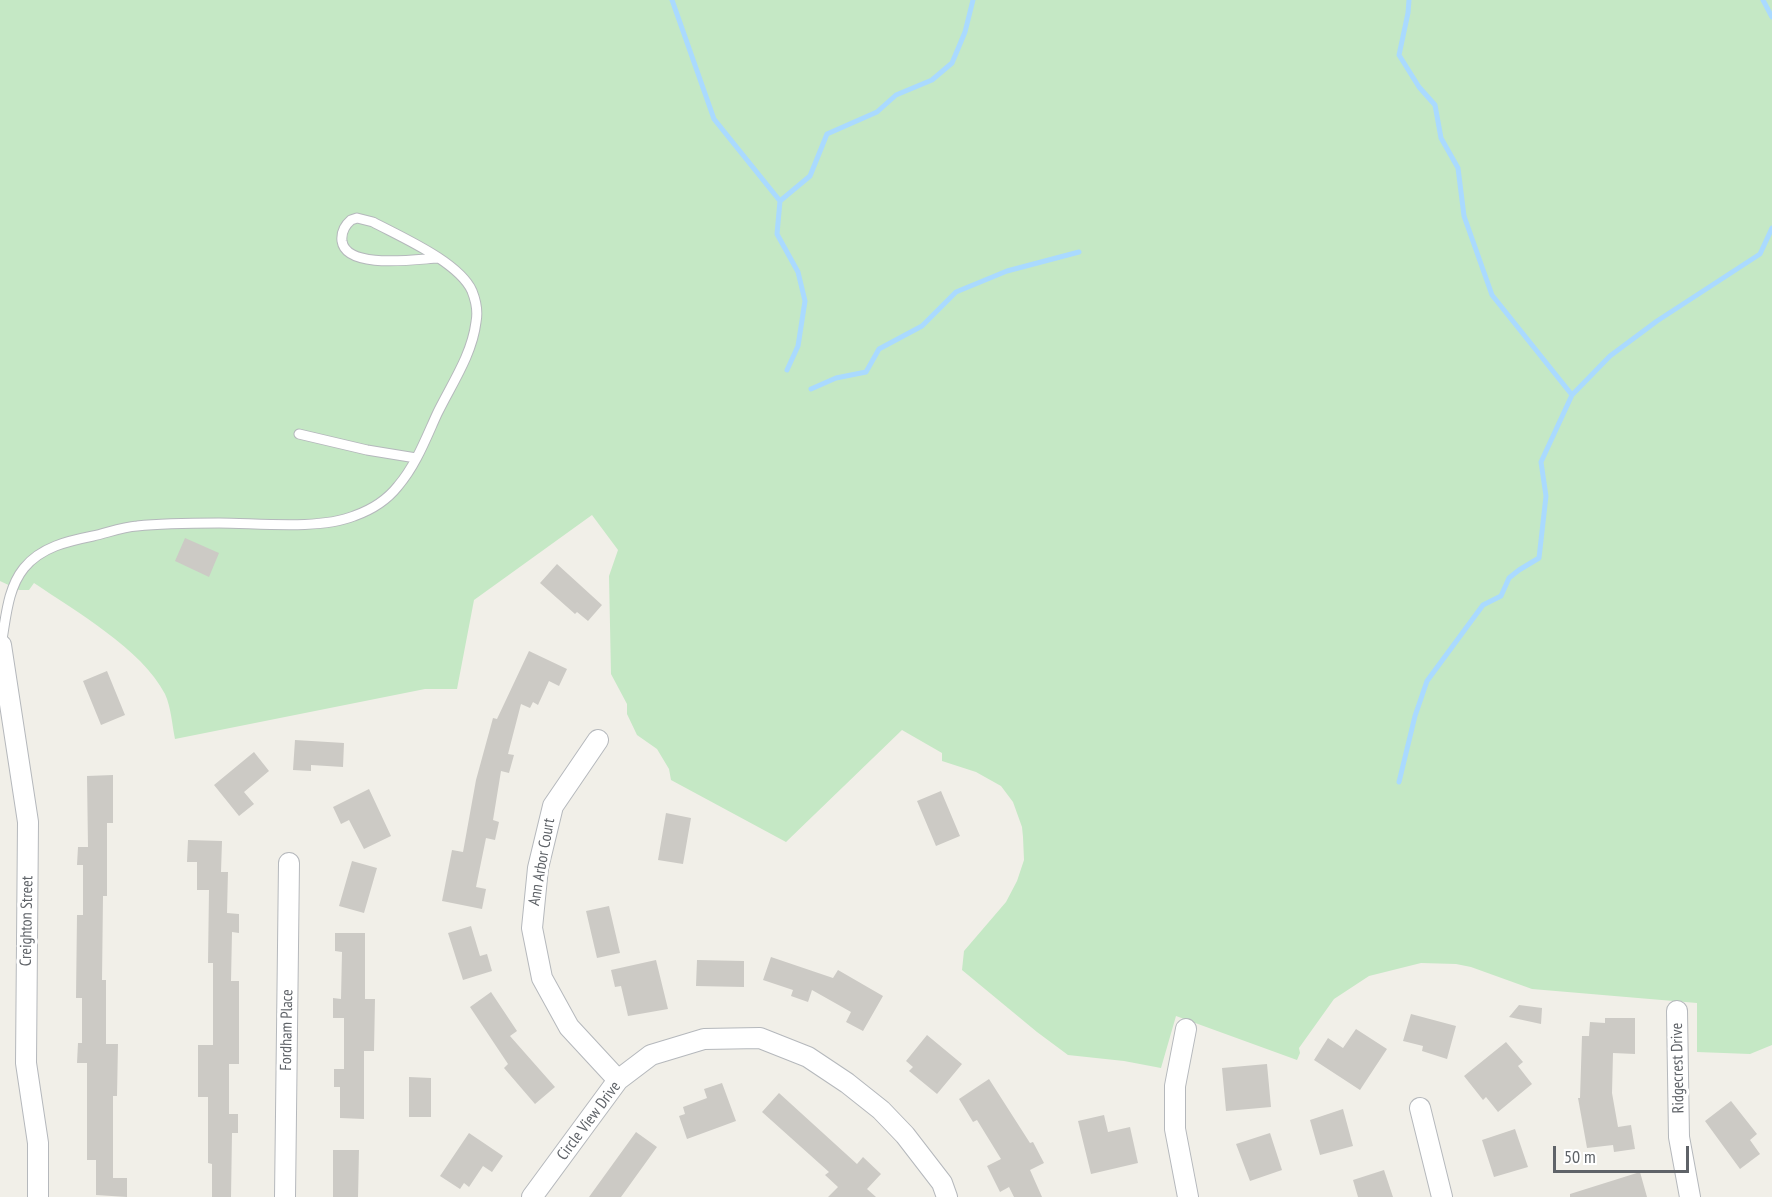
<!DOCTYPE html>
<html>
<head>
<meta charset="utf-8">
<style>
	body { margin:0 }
	#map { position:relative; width:1772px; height:1197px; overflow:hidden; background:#f1efe8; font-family:"PT Sans Narrow",sans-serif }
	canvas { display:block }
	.scale { position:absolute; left:1553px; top:1146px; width:136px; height:27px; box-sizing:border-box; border:3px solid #5f6368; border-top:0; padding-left:8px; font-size:18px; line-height:21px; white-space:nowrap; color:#5f6368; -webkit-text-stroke:4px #fff; paint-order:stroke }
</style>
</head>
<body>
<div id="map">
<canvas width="1772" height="1197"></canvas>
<div class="scale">50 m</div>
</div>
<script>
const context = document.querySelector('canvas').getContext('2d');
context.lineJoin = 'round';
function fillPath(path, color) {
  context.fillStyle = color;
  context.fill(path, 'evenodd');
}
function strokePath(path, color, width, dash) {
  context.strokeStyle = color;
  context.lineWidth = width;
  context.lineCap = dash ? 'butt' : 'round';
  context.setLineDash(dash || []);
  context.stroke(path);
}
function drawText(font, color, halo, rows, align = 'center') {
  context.font = font + ' "PT Sans Narrow",sans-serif';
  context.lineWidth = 6;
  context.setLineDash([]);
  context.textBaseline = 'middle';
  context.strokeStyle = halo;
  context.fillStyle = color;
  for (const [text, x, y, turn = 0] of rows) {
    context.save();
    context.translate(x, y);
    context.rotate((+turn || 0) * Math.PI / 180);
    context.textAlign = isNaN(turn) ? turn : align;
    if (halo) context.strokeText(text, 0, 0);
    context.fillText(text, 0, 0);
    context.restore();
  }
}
fillPath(new Path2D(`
	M 0,0 L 1772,0 L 1772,1045 L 1750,1054 L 1697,1052 L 1697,1003 L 1532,989 L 1471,967 L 1456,964 L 1421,963 L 1369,976 L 1334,999 L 1299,1048 L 1300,1053 L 1297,1060 L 1176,1016 L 1161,1068 L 1124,1061 L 1068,1055 L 1037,1032 L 962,970 L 964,951 L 1006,902 L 1017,881 L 1024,860 L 1023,837 L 1022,827 L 1013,802 L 1001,786 L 976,772 L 942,761 L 942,753 L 902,730 L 786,842 L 671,780 L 669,769 L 657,749 L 637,735 L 627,714 L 627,704 L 611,674 L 609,576 L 618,550 L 592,515 L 474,600 L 457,689 L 425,689 L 175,739 C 172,724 171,707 165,694 C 142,649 75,611 34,583 L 29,590 L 19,590 L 0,581 Z`), '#c5e8c5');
strokePath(new Path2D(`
	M 672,0 L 714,119 L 780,201 L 777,234 L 798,272 L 805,301 L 798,346 L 787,370
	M 1763,0 L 1772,17
	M 780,201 L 810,176 L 827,134 L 877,112 L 896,95 L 932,80 L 952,63 L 965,32 L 973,0
	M 811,389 L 836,378 L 866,372 L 879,349 L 922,326 L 956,292 L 1007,271 L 1079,252
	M 1572,395 L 1610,356 L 1657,321 L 1760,254 L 1772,228
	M 1399,782 L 1415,716 L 1427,681 L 1483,605 L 1501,596 L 1509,578 L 1519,570 L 1539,558 L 1546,496 L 1541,462 L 1572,395 L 1492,295 L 1464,216 L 1458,168 L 1441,138 L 1435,105 L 1419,87 L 1399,55 L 1408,13 L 1409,0`), '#aadaff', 5);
fillPath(new Path2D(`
	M 185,538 L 219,553 L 209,577 L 175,561 Z
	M 557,564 L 602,605 L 588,621 L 577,612 L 575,614 L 540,583 Z
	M 529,651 L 567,669 L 559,686 L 549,681 L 538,705 L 533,702 L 530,708 L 521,704 L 508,754 L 514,755 L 509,773 L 501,771 L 493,820 L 499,822 L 495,840 L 486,838 L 476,887 L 486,889 L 482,909 L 442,901 L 452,850 L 463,852 L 476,780 L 493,718 L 497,719 Z
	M 107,671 L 125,715 L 101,725 L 83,681 Z
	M 295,740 L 344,743 L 343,767 L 311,765 L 311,771 L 293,770 Z
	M 254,752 L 269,771 L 244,792 L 254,804 L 239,816 L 214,785 Z
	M 113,775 L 113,823 L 107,823 L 107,896 L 103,896 L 102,980 L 106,980 L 106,1044 L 118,1044 L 117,1096 L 113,1096 L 113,1178 L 127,1178 L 127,1197 L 96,1195 L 96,1160 L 87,1160 L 87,1063 L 77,1063 L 78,1043 L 82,1043 L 82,998 L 76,998 L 77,915 L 83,915 L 83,865 L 77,865 L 78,847 L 88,847 L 87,776 Z
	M 369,789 L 391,836 L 364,849 L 349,820 L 341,824 L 333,807 Z
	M 941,791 L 960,836 L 936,846 L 917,801 Z
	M 666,813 L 691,818 L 683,864 L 658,860 Z
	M 188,840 L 222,841 L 221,872 L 228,872 L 227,913 L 239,914 L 239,933 L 232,932 L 231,981 L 239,981 L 239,1064 L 229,1064 L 229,1114 L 238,1114 L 238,1133 L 232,1133 L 231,1197 L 212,1197 L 212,1164 L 208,1163 L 208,1097 L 198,1097 L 198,1045 L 213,1045 L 213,963 L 208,963 L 209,890 L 197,890 L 197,862 L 187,862 Z
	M 352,861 L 377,868 L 364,913 L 339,906 Z
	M 609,906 L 620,953 L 597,958 L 586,911 Z
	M 471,926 L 480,956 L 487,954 L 492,971 L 463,980 L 448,933 Z
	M 335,933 L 365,933 L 365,999 L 375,999 L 374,1051 L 364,1051 L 364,1119 L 340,1118 L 340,1087 L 334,1087 L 334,1069 L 344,1069 L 344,1018 L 333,1018 L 333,998 L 341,999 L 342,952 L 335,951 Z
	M 771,957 L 833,978 L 838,970 L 883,996 L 863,1031 L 846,1022 L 851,1012 L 812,990 L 808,1002 L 791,996 L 793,990 L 763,980 Z
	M 656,960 L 668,1009 L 628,1016 L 621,986 L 615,987 L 611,970 Z
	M 697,960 L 744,961 L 744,987 L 696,986 Z
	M 491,992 L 517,1031 L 510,1036 L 555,1087 L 535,1104 L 504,1068 L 508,1064 L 470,1007 Z
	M 1519,1005 L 1542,1008 L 1541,1024 L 1509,1017 Z
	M 1411,1014 L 1456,1026 L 1447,1059 L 1422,1051 L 1423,1046 L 1403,1041 Z
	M 1605,1018 L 1635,1018 L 1635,1054 L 1613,1053 L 1612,1093 L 1618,1127 L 1631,1125 L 1635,1149 L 1614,1152 L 1613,1145 L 1587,1148 L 1578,1098 L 1580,1098 L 1582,1036 L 1589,1036 L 1590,1022 L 1605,1023 Z
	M 1356,1029 L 1387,1049 L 1360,1090 L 1314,1060 L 1328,1038 L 1343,1048 Z
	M 927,1035 L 962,1064 L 937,1094 L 909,1071 L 913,1067 L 906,1061 Z
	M 1506,1042 L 1523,1062 L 1518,1066 L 1532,1084 L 1498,1112 L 1486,1097 L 1483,1100 L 1464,1076 Z
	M 1267,1064 L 1271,1107 L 1226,1111 L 1222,1068 Z
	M 409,1077 L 431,1078 L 431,1117 L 409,1117 Z
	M 989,1079 L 1030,1143 L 1033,1142 L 1044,1163 L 1030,1170 L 1042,1197 L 1014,1197 L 1009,1187 L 1000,1192 L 987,1166 L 1001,1159 L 977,1120 L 973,1122 L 959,1099 Z
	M 722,1083 L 736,1121 L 687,1139 L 679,1116 L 685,1114 L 683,1107 L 707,1098 L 704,1089 Z
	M 779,1093 L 857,1164 L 863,1157 L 881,1174 L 867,1189 L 876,1197 L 828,1197 L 838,1187 L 825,1175 L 829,1172 L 762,1112 Z
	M 1731,1101 L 1757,1134 L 1750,1140 L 1760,1154 L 1740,1169 L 1705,1121 Z
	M 1343,1109 L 1353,1146 L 1320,1155 L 1310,1120 Z
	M 1104,1115 L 1108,1132 L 1130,1127 L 1138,1163 L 1091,1174 L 1078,1121 Z
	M 1515,1129 L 1528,1167 L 1494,1177 L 1482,1140 Z
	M 636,1132 L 657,1147 L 621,1197 L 589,1197 Z
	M 469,1133 L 503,1156 L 492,1172 L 483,1166 L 469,1187 L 464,1183 L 460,1189 L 440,1176 Z
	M 1270,1133 L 1282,1170 L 1250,1181 L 1236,1144 Z
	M 333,1150 L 359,1150 L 358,1197 L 333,1197 Z
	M 1384,1170 L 1393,1197 L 1358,1197 L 1353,1180 Z
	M 1640,1172 L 1647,1197 L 1570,1197 L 1570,1194 Z`), '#cccac5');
const service = new Path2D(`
	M 299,434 L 367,450 L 416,458
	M 1,645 C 6,619 7,589 24,568 C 41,547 68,541 93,536 C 107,533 122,527 137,526 C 164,523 192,523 219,523 C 257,523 319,530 354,516 C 371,510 387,500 398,486 C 416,465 426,438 437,414 C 451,385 472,355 476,322 C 478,312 476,301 472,291 C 459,262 401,237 373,222 L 357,218 L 351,220 C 344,226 341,232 342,241 C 346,270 417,259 438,258`);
const minor = new Path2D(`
	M 1,645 L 28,822 L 26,1063 L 38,1143 L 38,1197
	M 598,740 L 553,806 L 538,868 L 532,928 L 542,978 L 569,1027 L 618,1080
	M 1677,1011 L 1679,1137 L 1690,1197
	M 1186,1029 L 1175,1086 L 1175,1129 L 1188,1197
	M 1420,1108 L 1442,1197
	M 285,1197 L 289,863
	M 532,1197 L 618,1080 L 651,1055 L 704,1039 L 760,1038 L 808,1057 L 847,1083 L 881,1110 L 905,1135 L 942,1183 L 947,1197`);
strokePath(service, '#b5b8bc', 11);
strokePath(minor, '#b5b8bc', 22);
strokePath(service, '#fff', 9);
strokePath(minor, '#fff', 20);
drawText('16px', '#5f6368', '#fff', [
	["Ann Arbor Court",542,862,-80],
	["Creighton Street",27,921,-89],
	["Fordham Place",287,1030,-89],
	["Ridgecrest Drive",1678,1068,-91],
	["Circle View Drive",589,1121,-53]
]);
</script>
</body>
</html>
